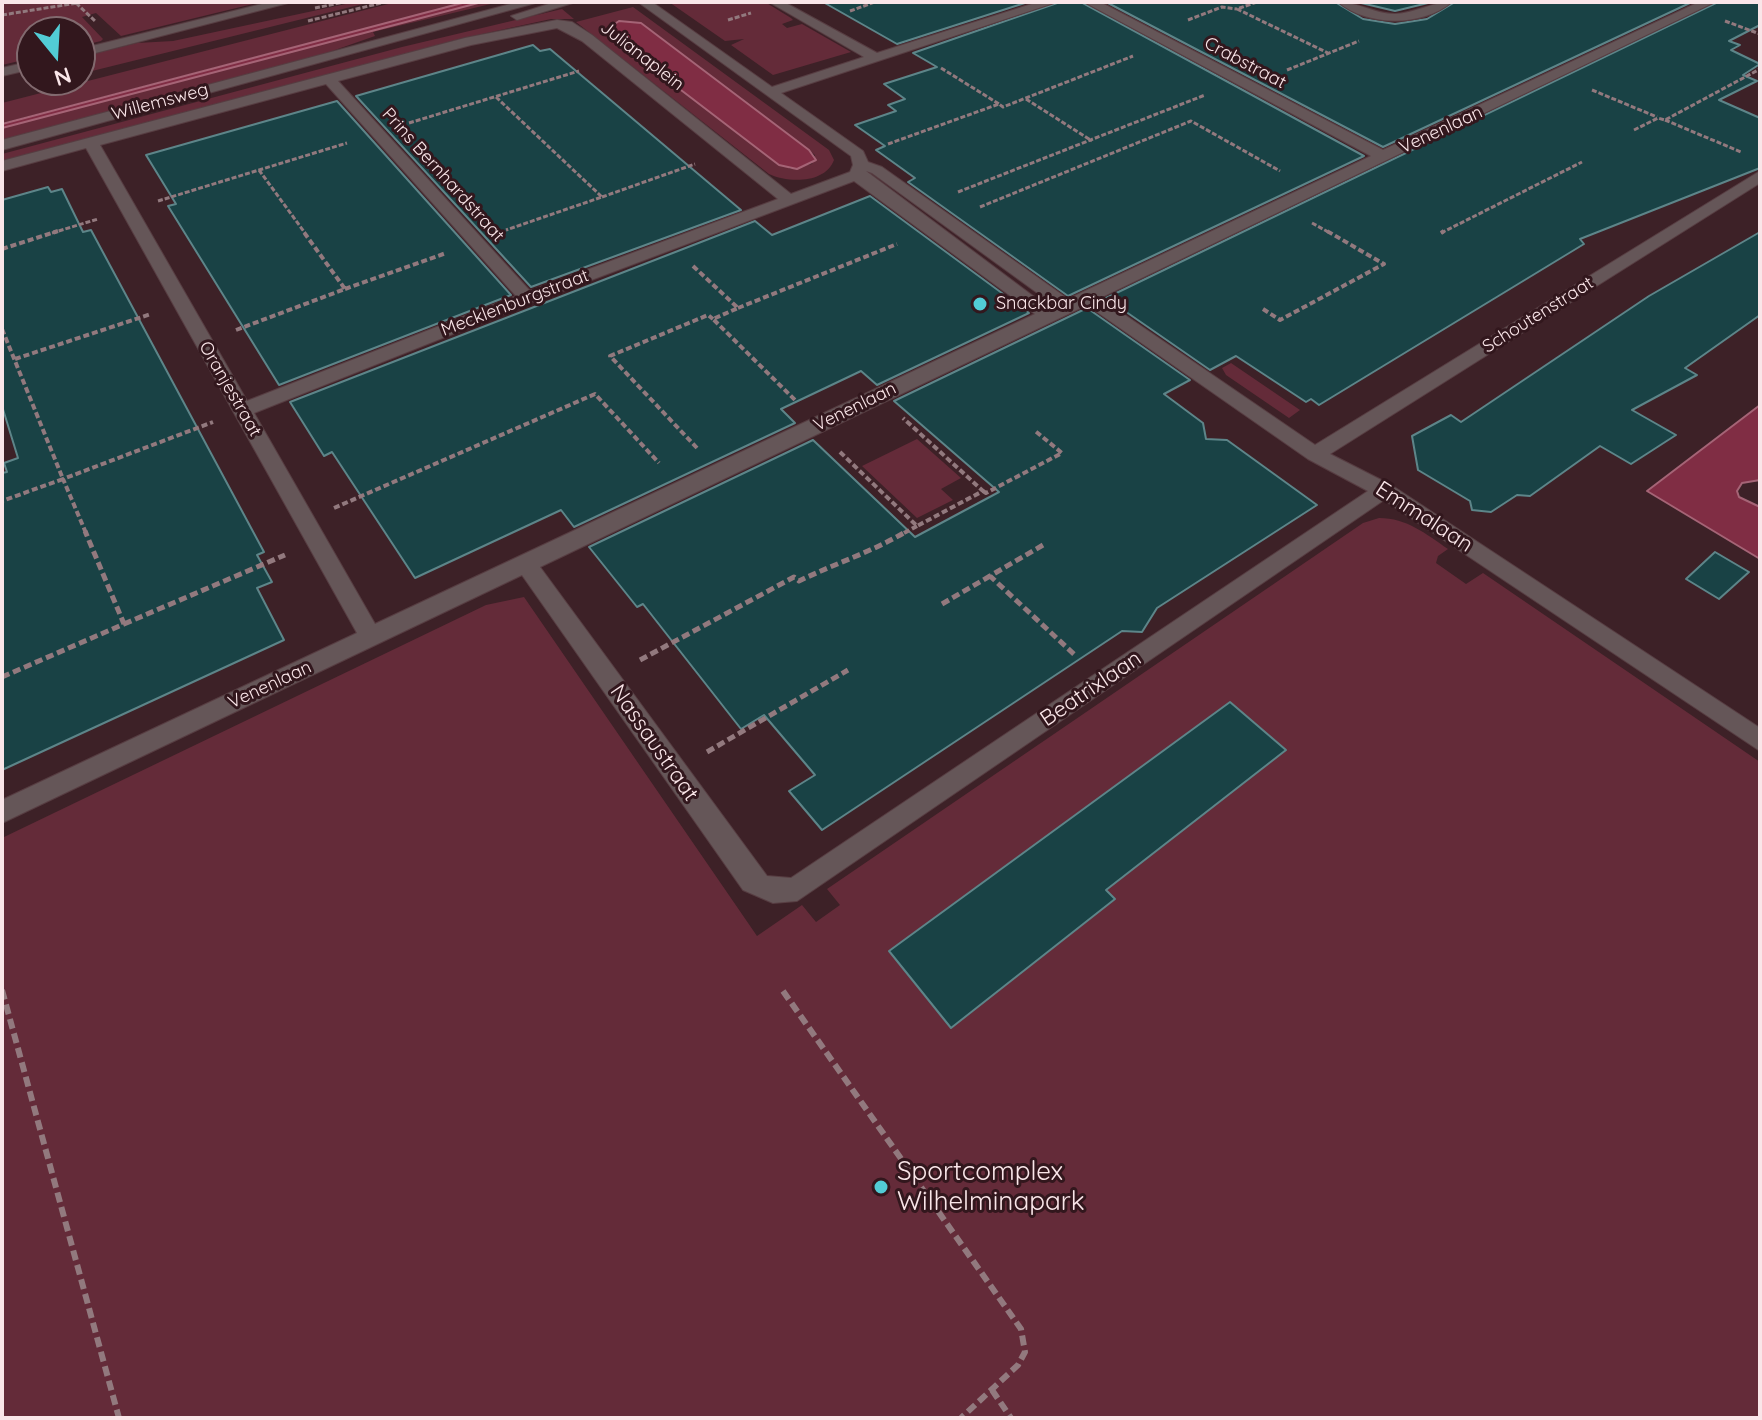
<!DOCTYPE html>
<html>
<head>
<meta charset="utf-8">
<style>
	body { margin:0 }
	#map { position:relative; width:1762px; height:1420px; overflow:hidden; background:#3d2127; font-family:Quicksand,sans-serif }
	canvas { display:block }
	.frame { position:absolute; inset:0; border:4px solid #fae6e9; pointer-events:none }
	.north { position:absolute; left:16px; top:16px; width:80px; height:80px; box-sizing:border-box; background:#32171d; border:2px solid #826a6f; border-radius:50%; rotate:162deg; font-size:22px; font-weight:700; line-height:32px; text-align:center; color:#fae6e9 }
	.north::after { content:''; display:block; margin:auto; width:28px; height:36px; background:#52ccd5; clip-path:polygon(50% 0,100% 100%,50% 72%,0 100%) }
</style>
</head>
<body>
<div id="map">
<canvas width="1762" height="1420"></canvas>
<div class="frame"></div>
<div class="north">N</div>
</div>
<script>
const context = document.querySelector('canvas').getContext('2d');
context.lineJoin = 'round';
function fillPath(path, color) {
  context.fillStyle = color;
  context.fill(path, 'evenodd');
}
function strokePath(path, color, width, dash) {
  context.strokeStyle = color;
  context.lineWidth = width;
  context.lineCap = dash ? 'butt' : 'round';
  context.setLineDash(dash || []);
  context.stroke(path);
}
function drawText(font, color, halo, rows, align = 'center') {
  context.font = font + ' Quicksand,sans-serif';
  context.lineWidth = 6;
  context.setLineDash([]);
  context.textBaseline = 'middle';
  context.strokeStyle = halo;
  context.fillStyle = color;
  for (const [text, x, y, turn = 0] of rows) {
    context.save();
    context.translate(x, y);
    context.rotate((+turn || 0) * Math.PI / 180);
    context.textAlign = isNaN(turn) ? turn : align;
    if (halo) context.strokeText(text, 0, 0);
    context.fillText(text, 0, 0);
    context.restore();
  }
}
fillPath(new Path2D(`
	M 2,2 L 261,2 L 121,36 L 96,13 L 82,17 L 103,39 L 101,41 L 80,46 L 80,32 L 32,32 L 32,58 L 2,65 Z
	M 355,2 L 371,2 L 80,74 L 80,57 L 137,43 L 173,41 Z
	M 396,2 L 466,2 L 2,123 L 2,103 Z
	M 482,2 L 499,2 L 373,32 L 375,36 L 315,57 L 2,140 L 2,128 Z
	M 669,2 L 765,2 L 791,18 L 793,20 L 782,24 L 787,28 L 802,24 L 851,52 L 773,75 L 731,45 L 744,39 L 725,41 Z
	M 633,7 L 829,150 L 834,160 C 825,184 788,183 769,174 L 576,22 ZM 621,22 L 641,24 L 809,150 L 815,155 L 812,164 L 790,169 L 610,26 Z
	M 562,9 L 574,19 L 551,19 L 459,39 L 2,164 L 2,154 L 402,47 Z
	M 1231,363 L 1300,410 L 1289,418 L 1226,375 L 1222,368 Z
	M 917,439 L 961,478 L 941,489 L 953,500 L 917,518 L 862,466 Z
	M 1379,518 C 1407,518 1426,534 1448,549 L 1438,556 L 1436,563 L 1466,584 L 1483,573 L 1760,762 L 1760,1418 L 2,1418 L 2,838 L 486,605 L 524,597 L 757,936 L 802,905 L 816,922 L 840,905 L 827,889 L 1363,523 Z`), '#642b39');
const water = new Path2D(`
	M 466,2 L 482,2 L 2,128 L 2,124 Z
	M 619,21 L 641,23 L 809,150 L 816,160 L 797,169 L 779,165 L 613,38 L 609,28 Z
	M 1760,405 L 1760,480 L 1742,483 L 1737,491 L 1739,497 L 1760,507 L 1760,559 L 1647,491 Z`);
fillPath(water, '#802d44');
strokePath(water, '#a56476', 2);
const building = new Path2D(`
	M 823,2 L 1028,2 L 897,44 Z
	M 1060,2 L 1081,2 L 1364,156 L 1068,296 L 908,182 L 915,178 L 876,150 L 885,146 L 855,125 L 896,111 L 888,105 L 905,99 L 884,84 L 937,67 L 913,53 Z
	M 1106,2 L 1335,2 L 1363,19 L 1395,24 L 1427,19 L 1455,2 L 1692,2 L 1383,147 Z
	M 1357,2 L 1432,2 L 1395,11 Z
	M 1718,2 L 1760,2 L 1760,25 L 1729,41 L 1740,45 L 1731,50 L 1760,64 L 1743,75 L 1757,81 L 1719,100 L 1760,118 L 1760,168 L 1580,239 L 1584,244 L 1319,405 L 1311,399 L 1306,402 L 1236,356 L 1210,370 L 1106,298 Z
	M 533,45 L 540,51 L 550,49 L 741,210 L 531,287 L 356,96 Z
	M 337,101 L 511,295 L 279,385 L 168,206 L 176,204 L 146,155 Z
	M 48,187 L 51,192 L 62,189 L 83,232 L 91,230 L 264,552 L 257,555 L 272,582 L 257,588 L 284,640 L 2,770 L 2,473 L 7,472 L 4,463 L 18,458 L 2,406 L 2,200 Z
	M 870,196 L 1029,313 L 877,385 L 861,371 L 781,409 L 795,423 L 574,527 L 561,510 L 415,578 L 332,452 L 324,456 L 290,402 L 755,221 L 772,235 Z
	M 1760,232 L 1760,315 L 1685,368 L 1697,375 L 1632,410 L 1676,435 L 1631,464 L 1600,446 L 1530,496 L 1517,495 L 1491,512 L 1472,510 L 1470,501 L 1418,470 L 1412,436 L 1451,415 L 1461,422 L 1649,296 Z
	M 1087,308 L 1190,380 L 1164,394 L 1203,423 L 1206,439 L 1227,440 L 1317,505 L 1157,608 L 1142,632 L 1122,631 L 822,830 L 789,791 L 815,775 L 764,715 L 741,729 L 643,604 L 637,607 L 589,547 L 813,440 L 915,537 L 999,492 L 894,401 Z
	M 1715,552 L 1749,572 L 1719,599 L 1686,579 Z
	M 1230,702 L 1286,750 L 1106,890 L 1115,899 L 951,1028 L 889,951 Z`);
fillPath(building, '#194245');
strokePath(building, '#5d8589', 2);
const minor = new Path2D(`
	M 270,2 L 292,2 L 80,57 L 80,49 Z
	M 638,2 L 652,2 L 772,87 L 864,57 L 769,2 L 784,2 L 877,53 L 1038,2 L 1057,2 L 781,93 L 863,151 L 868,162 L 882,167 L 1068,299 L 1371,156 L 1084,2 L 1100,2 L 1383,150 L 1699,2 L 1715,2 L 1100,298 L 1315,445 L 1760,171 L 1760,183 L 1330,454 L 1391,485 L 1760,728 L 1760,751 L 1384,500 L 797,901 L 773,903 L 743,890 L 522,575 L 2,823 L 2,800 L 357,633 L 86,148 L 2,171 L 2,161 L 465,38 L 557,20 L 572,22 L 592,35 L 791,194 L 850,172 L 853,165 L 851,156 ZM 557,28 L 582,41 L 778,199 L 530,291 L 338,81 L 471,45 ZM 326,84 L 516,296 L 247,401 L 100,145 ZM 866,171 L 872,173 L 1054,305 L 1049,308 ZM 854,181 L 1035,314 L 375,624 L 254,413 L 533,302 ZM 1087,305 L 1308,459 L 1368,491 L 791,878 L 767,876 L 540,567 Z
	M 1338,2 C 1358,2 1375,14 1395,14 C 1415,13 1432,2 1452,2 C 1422,27 1368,27 1338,2 Z
	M 32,61 L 32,69 L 2,76 L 2,68 Z`);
const tertiary = new Path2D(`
	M 518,2 L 539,2 L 2,150 L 2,140 Z
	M 555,2 L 576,2 L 517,20 L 511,16 Z`);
strokePath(minor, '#573d42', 2);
strokePath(tertiary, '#573d42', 2);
strokePath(new Path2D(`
	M 1257,2 L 1237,9 L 1328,53
	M 76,3 L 95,21
	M 315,8 L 345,2
	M 850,11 L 875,2
	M 2,15 L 77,3
	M 728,20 L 751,13
	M 1188,20 L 1222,7 L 1237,9
	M 308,21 L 385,2
	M 1725,21 L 1760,34
	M 941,68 L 999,104
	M 1287,70 L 1359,41
	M 51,87 L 76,80
	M 1592,90 L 1657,117
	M 496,97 L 602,197 L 506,230
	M 1026,99 L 1092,141
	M 1665,120 L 1741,152
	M 409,123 L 579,71
	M 1634,130 L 1658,118 L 1665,120 L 1760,69
	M 888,144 L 999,104 L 1003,107 L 1133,56
	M 259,170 L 305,233
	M 958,192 L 1205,95
	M 602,197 L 695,164
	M 158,201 L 347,143
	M 980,207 L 1191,121 L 1280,171
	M 1312,223 L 1330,233
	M 52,233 L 98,219
	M 1441,233 L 1582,162`), '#92797e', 3, [5, 2]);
strokePath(new Path2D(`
	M 1441,233 L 1444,231
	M 2,249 L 58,231
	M 693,266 L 738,308 L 713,319 L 796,401
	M 345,289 L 446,253
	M 738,308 L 897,244
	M 1263,309 L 1280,320 L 1384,264 L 1327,231
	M 2,329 L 63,479 L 2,501
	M 236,330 L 345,289 L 303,231
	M 15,359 L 151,314
	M 697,448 L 610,356 L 708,315 L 713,319
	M 840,452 L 917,526 L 983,491 L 903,418
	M 983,491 L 986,493 L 1062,453 L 1034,430
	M 334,508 L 595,394 L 659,463
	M 86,533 L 63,479 L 213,422
	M 904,533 L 917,526`), '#92797e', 4, [6, 3]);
strokePath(new Path2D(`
	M 1043,545 L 990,576 L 1076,656
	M 942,604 L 990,576
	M 124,624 L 285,555
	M 640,660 L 794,577 L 799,581 C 836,563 872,552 907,531
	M 2,677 L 124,624 L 85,531
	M 707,752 L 848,670`), '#92797e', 5, [8, 4]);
strokePath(new Path2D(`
	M 2,990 L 119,1418
	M 783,991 L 1021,1329 L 1025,1352 L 1018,1365 L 961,1418
	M 992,1390 L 1011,1418`), '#92797e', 6, [10, 5]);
fillPath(minor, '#655658');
fillPath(tertiary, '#655658');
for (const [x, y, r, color] of [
	[980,304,8,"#52ccd5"],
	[881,1187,8,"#52ccd5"]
]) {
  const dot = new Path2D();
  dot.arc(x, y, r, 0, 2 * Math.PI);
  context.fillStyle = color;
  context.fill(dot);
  strokePath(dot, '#32171d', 3);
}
drawText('18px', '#fae6e9', '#32171d', [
	["Julianaplein",642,56,38],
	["Crabstraat",1245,63,28],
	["Willemsweg",160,102,-15],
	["Venenlaan",1441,130,-25],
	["Prins Bernhardstraat",443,175,48],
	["Mecklenburgstraat",515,303,-21],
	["Schoutenstraat",1538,315,-32],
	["Oranjestraat",230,389,60],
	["Venenlaan",855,407,-26],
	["Venenlaan",270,685,-25]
]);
drawText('18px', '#fae6e9', '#32171d', [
	["Snackbar Cindy",996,304]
], 'left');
drawText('22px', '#fae6e9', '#32171d', [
	["Emmalaan",1424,517,33],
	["Beatrixlaan",1091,689,-34],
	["Nassaustraat",654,743,55]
]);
drawText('26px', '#fae6e9', '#32171d', [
	["Sportcomplex",897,1172],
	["Wilhelminapark",897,1202]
], 'left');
</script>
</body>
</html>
